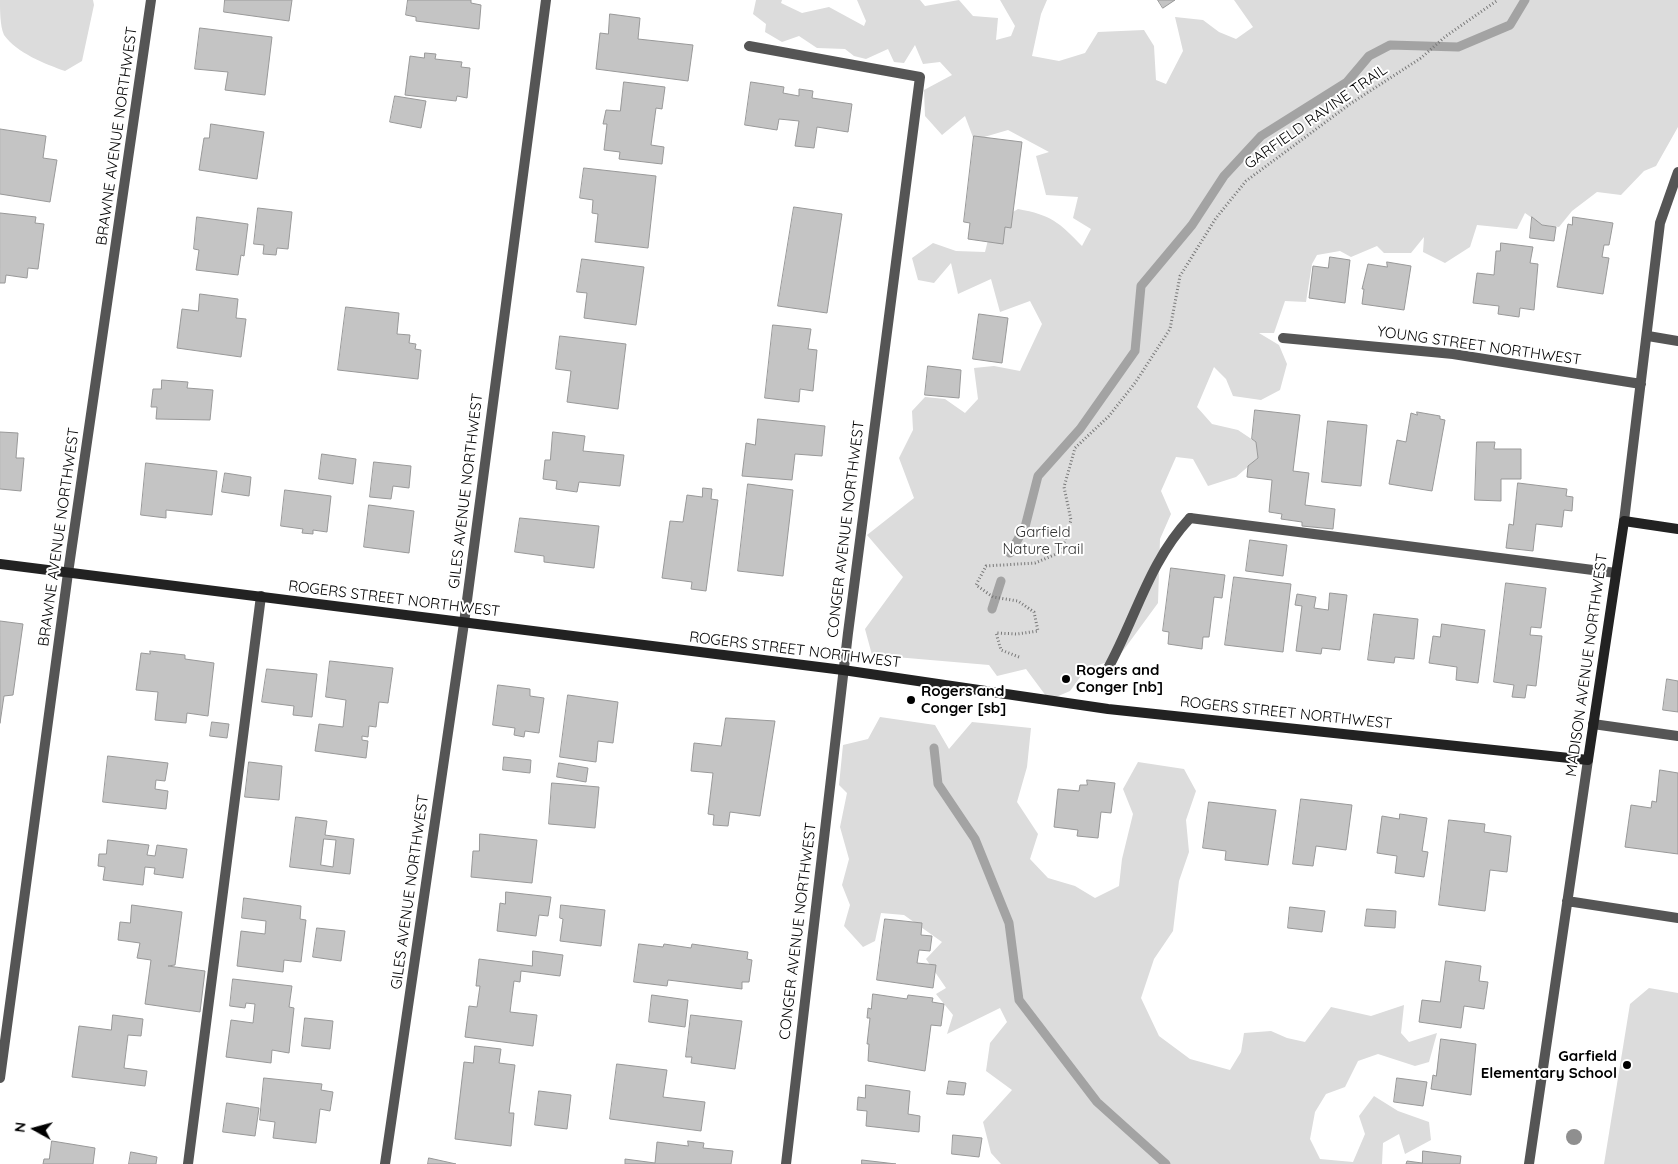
<!DOCTYPE html>
<html>
<head>
<meta charset="utf-8">
<style>
	body { margin:0 }
	#map { position:relative; width:1678px; height:1164px; overflow:hidden; background:#fff; font-family:Quicksand,sans-serif }
	canvas { display:block }
	.north { position:absolute; left:10px; top:1104px; width:50px; height:50px; -webkit-text-stroke:4px #fff; paint-order:stroke; rotate:277deg; font-size:14px; font-weight:700; line-height:20px; text-align:center; color:#000 }
	.north::after { content:''; display:block; margin:auto; width:18px; height:22px; background:#000; clip-path:polygon(50% 0,100% 100%,50% 72%,0 100%) }
</style>
</head>
<body>
<div id="map">
<canvas width="1678" height="1164"></canvas>
<div class="north">N</div>
</div>
<script>
const context = document.querySelector('canvas').getContext('2d');
context.lineJoin = 'round';
function fillPath(path, color) {
  context.fillStyle = color;
  context.fill(path, 'evenodd');
}
function strokePath(path, color, width, dash) {
  context.strokeStyle = color;
  context.lineWidth = width;
  context.lineCap = dash ? 'butt' : 'round';
  context.setLineDash(dash || []);
  context.stroke(path);
}
function drawText(font, color, halo, rows, align = 'center') {
  context.font = font + ' Quicksand,sans-serif';
  context.lineWidth = 4;
  context.setLineDash([]);
  context.textBaseline = 'middle';
  context.strokeStyle = halo;
  context.fillStyle = color;
  for (const [text, x, y, turn = 0] of rows) {
    context.save();
    context.translate(x, y);
    context.rotate((+turn || 0) * Math.PI / 180);
    context.textAlign = isNaN(turn) ? turn : align;
    if (halo) context.strokeText(text, 0, 0);
    context.fillText(text, 0, 0);
    context.restore();
  }
}
fillPath(new Path2D(`
	M 0,0 L 93,0 L 94,5 L 82,61 L 65,71 C 45,64 17,53 4,35 C 0,26 0,10 0,0 Z
	M 756,0 L 782,0 L 781,3 L 802,13 L 829,7 L 864,26 L 866,21 L 857,0 L 920,0 L 925,6 L 959,0 L 973,16 L 998,18 L 996,40 L 1011,36 L 1015,26 L 1000,0 L 1047,0 L 1041,14 L 1032,56 L 1059,61 L 1085,53 L 1098,32 L 1144,30 L 1154,46 L 1156,80 L 1166,84 L 1183,51 L 1175,17 L 1203,20 L 1219,32 L 1236,39 L 1253,27 L 1234,0 L 1678,0 L 1678,127 L 1656,166 L 1644,171 L 1621,195 L 1597,192 L 1572,211 L 1559,227 L 1542,225 L 1525,213 L 1517,229 L 1477,225 L 1470,247 L 1445,263 L 1423,252 L 1424,237 L 1411,253 L 1384,253 L 1377,246 L 1351,257 L 1340,251 L 1317,255 L 1312,264 L 1306,302 L 1285,301 L 1274,333 L 1259,333 L 1279,345 L 1287,364 L 1280,390 L 1261,400 L 1233,396 L 1226,379 L 1214,367 L 1197,407 L 1212,424 L 1238,430 L 1256,442 L 1258,458 L 1236,477 L 1208,486 L 1193,459 L 1176,457 L 1161,491 L 1171,514 L 1160,539 L 1158,603 L 1117,659 L 1086,669 L 1070,691 L 1049,700 L 1026,669 L 997,676 L 989,665 L 872,655 L 865,629 L 903,577 L 867,535 L 914,498 L 899,458 L 913,430 L 912,411 L 925,397 L 945,399 L 965,413 L 978,399 L 974,368 L 994,366 L 1020,371 L 1042,324 L 1030,301 L 1000,312 L 991,279 L 958,294 L 951,263 L 934,283 L 918,280 L 912,258 L 933,243 L 956,251 L 985,252 L 992,224 L 1018,209 C 1051,215 1059,222 1082,246 L 1091,229 L 1073,218 L 1078,197 L 1046,195 L 1036,156 L 1049,152 L 1008,130 L 974,140 L 965,116 L 942,135 L 925,116 L 924,90 L 952,75 L 940,62 L 923,64 L 915,45 L 904,63 L 894,62 L 888,49 L 866,59 L 854,56 L 845,49 L 817,48 L 799,36 L 782,42 L 765,32 L 766,24 L 753,14 Z
	M 880,717 L 935,725 L 949,749 L 972,722 L 1031,728 L 1027,767 L 1017,802 L 1038,834 L 1030,859 L 1048,878 L 1075,886 L 1095,898 L 1119,886 L 1122,859 L 1133,814 L 1123,789 L 1138,762 L 1184,769 L 1196,791 L 1186,820 L 1189,852 L 1179,881 L 1173,931 L 1154,959 L 1141,998 L 1159,1036 L 1190,1059 L 1230,1070 L 1241,1052 L 1244,1033 L 1271,1031 L 1287,1038 L 1305,1042 L 1331,1007 L 1371,1016 L 1404,1005 L 1401,1033 L 1409,1042 L 1437,1033 L 1429,1062 L 1415,1066 L 1378,1054 L 1358,1061 L 1345,1087 L 1326,1094 L 1315,1112 L 1310,1139 L 1320,1159 L 1353,1162 L 1365,1134 L 1359,1116 L 1374,1096 L 1398,1111 L 1429,1122 L 1431,1140 L 1405,1154 L 1399,1134 L 1383,1143 L 1382,1164 L 1001,1164 L 991,1153 L 983,1122 L 1012,1090 L 986,1071 L 990,1043 L 1007,1022 L 1000,1008 L 947,1034 L 953,1015 L 936,994 L 946,988 L 926,959 L 942,942 L 904,915 L 881,913 L 875,941 L 863,947 L 844,926 L 850,905 L 842,885 L 849,859 L 840,827 L 847,793 L 839,785 L 843,745 L 868,739 Z
	M 1649,988 L 1678,993 L 1678,1164 L 1604,1164 L 1630,1004 Z`), '#dcdcdc');
strokePath(new Path2D(`
	M 1010,553 L 1025,527 L 1038,476 L 1080,429 L 1135,351 L 1141,286 L 1192,225 L 1224,176 L 1261,136 L 1347,82 L 1369,56 L 1390,45 L 1458,47 L 1510,25 L 1525,0
	M 992,609 L 1001,581
	M 934,748 L 938,784 L 975,839 L 1009,923 L 1019,1000 L 1097,1102 L 1166,1164`), '#a3a3a3', 9);
const building = new Path2D(`
	M 225,0 L 292,0 L 289,21 L 224,12 Z
	M 408,0 L 471,0 L 471,3 L 481,5 L 479,29 L 416,21 L 416,17 L 406,15 Z
	M 1158,0 L 1175,0 L 1163,8 Z
	M 610,14 L 640,18 L 638,39 L 693,45 L 688,81 L 596,69 L 600,33 L 608,34 Z
	M 200,28 L 272,37 L 265,95 L 225,90 L 228,72 L 195,69 Z
	M 425,53 L 436,54 L 435,59 L 462,62 L 461,67 L 470,68 L 467,98 L 457,96 L 456,101 L 405,95 L 410,56 L 424,58 Z
	M 624,82 L 665,87 L 662,109 L 656,108 L 651,145 L 664,147 L 662,164 L 619,159 L 620,152 L 604,150 L 607,124 L 603,124 L 606,110 L 620,111 Z
	M 751,82 L 784,87 L 783,93 L 799,96 L 799,89 L 813,91 L 812,98 L 852,104 L 848,132 L 817,127 L 814,148 L 795,146 L 799,121 L 779,119 L 777,130 L 745,125 Z
	M 395,96 L 426,101 L 421,128 L 390,122 Z
	M 211,124 L 264,132 L 257,179 L 199,170 L 204,138 L 209,138 Z
	M 0,129 L 46,136 L 43,158 L 57,160 L 50,202 L 0,194 Z
	M 974,136 L 1022,142 L 1011,228 L 1005,227 L 1003,244 L 968,239 L 970,223 L 964,222 Z
	M 584,168 L 656,176 L 648,248 L 595,242 L 598,214 L 592,213 L 593,200 L 580,198 Z
	M 794,207 L 842,214 L 827,313 L 778,306 Z
	M 258,208 L 292,212 L 288,249 L 277,248 L 276,255 L 263,254 L 264,245 L 254,244 Z
	M 0,213 L 36,217 L 35,223 L 44,224 L 38,269 L 28,268 L 27,278 L 6,275 L 5,283 L 0,283 Z
	M 197,217 L 248,224 L 244,256 L 241,255 L 238,275 L 196,270 L 199,250 L 194,249 Z
	M 1532,217 L 1542,225 L 1556,227 L 1554,241 L 1530,238 Z
	M 1573,217 L 1613,223 L 1609,245 L 1604,245 L 1602,257 L 1609,258 L 1603,294 L 1557,287 L 1568,224 L 1572,225 Z
	M 1501,243 L 1533,247 L 1530,263 L 1538,264 L 1534,310 L 1520,308 L 1519,317 L 1498,314 L 1499,306 L 1473,303 L 1477,273 L 1494,275 L 1496,251 L 1500,251 Z
	M 1330,257 L 1350,260 L 1345,303 L 1309,298 L 1313,266 L 1328,268 Z
	M 582,259 L 644,267 L 636,325 L 584,318 L 587,293 L 577,292 Z
	M 1387,262 L 1411,266 L 1404,310 L 1362,304 L 1364,289 L 1362,289 L 1368,264 L 1387,267 Z
	M 200,294 L 238,299 L 236,318 L 246,319 L 241,357 L 177,348 L 182,309 L 198,311 Z
	M 346,307 L 399,313 L 397,334 L 410,335 L 409,343 L 416,344 L 415,349 L 421,350 L 418,379 L 338,370 Z
	M 979,314 L 1008,318 L 1002,363 L 973,359 Z
	M 773,325 L 811,329 L 808,349 L 817,350 L 813,391 L 800,389 L 799,402 L 765,398 Z
	M 560,336 L 626,344 L 618,409 L 567,402 L 571,371 L 556,369 Z
	M 928,366 L 961,370 L 959,398 L 925,395 Z
	M 162,380 L 188,382 L 187,388 L 213,390 L 210,420 L 156,419 L 157,407 L 151,407 L 153,389 L 161,389 Z
	M 1255,410 L 1300,415 L 1293,471 L 1309,473 L 1305,505 L 1335,509 L 1333,529 L 1302,526 L 1302,522 L 1281,519 L 1282,514 L 1269,512 L 1272,480 L 1247,477 L 1248,466 L 1258,458 L 1256,442 L 1252,439 Z
	M 1417,412 L 1440,416 L 1440,419 L 1445,420 L 1432,491 L 1389,484 L 1397,440 L 1406,442 L 1411,413 L 1417,415 Z
	M 758,419 L 825,426 L 822,456 L 795,454 L 792,480 L 742,476 L 746,443 L 755,445 Z
	M 1328,421 L 1367,425 L 1361,486 L 1322,482 Z
	M 0,432 L 18,433 L 16,458 L 24,458 L 21,491 L 0,489 Z
	M 553,432 L 585,436 L 583,451 L 624,455 L 620,486 L 579,482 L 577,492 L 556,489 L 557,481 L 543,479 L 545,460 L 550,460 Z
	M 1477,442 L 1495,442 L 1494,449 L 1521,449 L 1521,479 L 1501,479 L 1501,501 L 1475,500 Z
	M 322,454 L 356,459 L 353,484 L 319,479 Z
	M 374,462 L 411,466 L 409,488 L 393,486 L 391,499 L 370,497 Z
	M 146,463 L 217,471 L 212,515 L 166,510 L 166,518 L 141,515 Z
	M 225,473 L 251,477 L 249,496 L 222,492 Z
	M 1518,483 L 1567,489 L 1566,496 L 1573,497 L 1572,511 L 1564,510 L 1562,527 L 1536,524 L 1533,551 L 1506,548 L 1509,524 L 1513,525 Z
	M 748,484 L 793,490 L 783,576 L 738,571 Z
	M 703,488 L 712,489 L 711,499 L 718,500 L 706,591 L 691,589 L 692,582 L 662,578 L 670,521 L 683,522 L 687,495 L 702,497 Z
	M 285,490 L 331,496 L 327,532 L 313,530 L 313,534 L 302,533 L 303,529 L 281,526 Z
	M 369,505 L 414,511 L 409,553 L 364,547 Z
	M 520,518 L 599,526 L 594,568 L 544,562 L 544,556 L 515,552 Z
	M 1250,540 L 1287,545 L 1283,576 L 1246,571 Z
	M 1171,568 L 1225,575 L 1222,598 L 1214,597 L 1209,637 L 1203,637 L 1202,649 L 1168,644 L 1169,632 L 1163,631 Z
	M 1234,577 L 1291,584 L 1283,652 L 1225,645 Z
	M 1506,583 L 1546,588 L 1541,628 L 1531,627 L 1530,635 L 1542,636 L 1536,686 L 1527,685 L 1525,698 L 1512,697 L 1514,685 L 1494,682 Z
	M 1330,593 L 1347,595 L 1340,650 L 1322,648 L 1321,654 L 1296,651 L 1302,606 L 1295,605 L 1297,594 L 1316,597 L 1314,608 L 1328,610 Z
	M 1374,614 L 1418,619 L 1414,659 L 1395,657 L 1394,663 L 1368,660 Z
	M 0,621 L 23,624 L 13,695 L 4,696 L 0,723 Z
	M 1442,624 L 1485,630 L 1478,683 L 1456,680 L 1457,667 L 1429,663 L 1433,636 L 1440,637 Z
	M 150,651 L 185,655 L 185,659 L 214,663 L 208,716 L 187,713 L 186,723 L 155,720 L 158,692 L 136,690 L 141,653 L 150,654 Z
	M 330,661 L 393,668 L 388,703 L 379,702 L 376,727 L 369,726 L 368,737 L 362,736 L 362,740 L 368,741 L 366,758 L 315,751 L 319,724 L 343,727 L 346,700 L 326,697 Z
	M 267,669 L 317,674 L 312,717 L 293,715 L 294,706 L 262,702 Z
	M 1667,679 L 1678,681 L 1678,712 L 1663,710 Z
	M 498,685 L 530,689 L 530,696 L 544,698 L 539,733 L 525,731 L 524,737 L 514,735 L 515,728 L 493,725 Z
	M 568,695 L 618,702 L 613,743 L 598,741 L 596,762 L 560,757 Z
	M 726,718 L 775,721 L 760,816 L 730,812 L 728,826 L 713,825 L 714,815 L 708,814 L 713,773 L 691,771 L 694,743 L 721,746 Z
	M 212,722 L 229,724 L 227,738 L 210,736 Z
	M 108,756 L 168,763 L 165,781 L 156,780 L 155,789 L 168,791 L 166,809 L 103,802 Z
	M 504,757 L 531,760 L 530,773 L 503,770 Z
	M 249,762 L 282,766 L 279,800 L 245,797 Z
	M 559,763 L 588,768 L 586,782 L 557,777 Z
	M 1660,770 L 1678,773 L 1678,854 L 1625,847 L 1631,805 L 1651,808 L 1652,801 L 1656,802 Z
	M 1087,780 L 1115,783 L 1111,813 L 1101,812 L 1098,838 L 1077,836 L 1078,830 L 1054,827 L 1058,789 L 1079,791 L 1080,785 L 1087,785 Z
	M 552,783 L 599,787 L 595,828 L 549,824 Z
	M 1301,799 L 1352,805 L 1346,850 L 1316,846 L 1313,866 L 1293,864 Z
	M 1209,802 L 1276,810 L 1268,865 L 1225,860 L 1226,851 L 1203,848 Z
	M 1400,814 L 1427,818 L 1422,851 L 1428,852 L 1424,877 L 1395,873 L 1397,856 L 1377,853 L 1382,816 L 1399,819 Z
	M 296,817 L 327,821 L 325,835 L 354,839 L 350,874 L 290,867 ZM 324,839 L 336,840 L 333,867 L 321,865 Z
	M 1449,820 L 1485,824 L 1484,832 L 1511,836 L 1507,872 L 1490,870 L 1485,911 L 1439,905 Z
	M 480,834 L 537,840 L 532,883 L 471,877 L 473,851 L 479,851 Z
	M 108,840 L 149,845 L 147,855 L 155,856 L 157,845 L 187,849 L 183,878 L 154,874 L 155,868 L 145,867 L 143,885 L 103,880 L 105,867 L 98,866 L 99,854 L 106,854 Z
	M 506,892 L 551,897 L 548,916 L 539,915 L 536,936 L 497,931 L 500,903 L 505,904 Z
	M 244,898 L 301,906 L 300,919 L 306,920 L 301,962 L 284,960 L 283,972 L 237,966 L 241,931 L 265,934 L 266,921 L 242,918 Z
	M 132,905 L 182,912 L 175,965 L 168,966 L 205,971 L 200,1012 L 145,1004 L 151,960 L 137,958 L 140,943 L 118,940 L 120,922 L 130,923 Z
	M 561,905 L 605,910 L 601,946 L 560,941 L 563,919 L 560,918 Z
	M 1290,907 L 1325,911 L 1322,932 L 1288,928 Z
	M 1367,909 L 1396,911 L 1395,928 L 1365,926 Z
	M 885,919 L 922,923 L 921,935 L 932,936 L 930,951 L 919,950 L 917,963 L 936,965 L 933,988 L 877,980 Z
	M 317,928 L 345,931 L 341,961 L 313,957 Z
	M 639,944 L 663,947 L 664,944 L 691,948 L 692,944 L 748,952 L 747,959 L 752,960 L 749,982 L 742,982 L 742,989 L 668,980 L 667,986 L 634,982 Z
	M 533,951 L 563,955 L 560,976 L 521,971 L 520,982 L 514,981 L 510,1012 L 537,1015 L 533,1046 L 465,1037 L 469,1006 L 477,1007 L 480,986 L 476,986 L 479,959 L 532,966 Z
	M 1446,961 L 1481,966 L 1479,981 L 1488,982 L 1484,1009 L 1464,1006 L 1461,1028 L 1419,1022 L 1422,1000 L 1440,1002 Z
	M 233,979 L 292,986 L 289,1007 L 294,1008 L 289,1053 L 272,1050 L 271,1063 L 226,1057 L 231,1020 L 253,1023 L 255,1004 L 246,1003 L 245,1008 L 230,1006 Z
	M 873,994 L 907,999 L 908,995 L 933,998 L 932,1002 L 944,1004 L 941,1026 L 931,1025 L 925,1071 L 868,1061 L 869,1044 L 867,1044 L 870,1018 L 867,1018 L 868,1008 L 871,1009 Z
	M 652,995 L 688,1000 L 685,1027 L 649,1022 Z
	M 113,1015 L 143,1019 L 141,1036 L 128,1035 L 124,1068 L 147,1071 L 145,1086 L 72,1077 L 79,1026 L 111,1030 Z
	M 691,1015 L 742,1021 L 735,1069 L 691,1063 L 692,1057 L 686,1057 Z
	M 305,1018 L 333,1021 L 330,1049 L 302,1046 Z
	M 1441,1039 L 1476,1044 L 1471,1095 L 1431,1089 L 1433,1075 L 1436,1076 Z
	M 475,1046 L 501,1049 L 499,1063 L 515,1065 L 509,1113 L 514,1113 L 511,1146 L 455,1139 L 464,1062 L 473,1063 Z
	M 617,1064 L 667,1070 L 663,1097 L 705,1102 L 701,1131 L 610,1119 Z
	M 264,1078 L 322,1084 L 321,1090 L 333,1092 L 330,1111 L 320,1109 L 316,1143 L 273,1138 L 275,1122 L 260,1120 Z
	M 1397,1078 L 1427,1082 L 1423,1106 L 1394,1102 Z
	M 949,1081 L 966,1083 L 964,1095 L 947,1094 Z
	M 866,1085 L 910,1091 L 908,1114 L 920,1116 L 919,1132 L 866,1126 L 867,1111 L 857,1110 L 858,1097 L 865,1098 Z
	M 539,1091 L 571,1095 L 567,1129 L 535,1125 Z
	M 227,1103 L 259,1108 L 255,1136 L 223,1132 Z
	M 953,1135 L 982,1138 L 979,1157 L 952,1154 Z
	M 52,1141 L 95,1148 L 93,1164 L 43,1164 L 44,1159 L 49,1159 Z
	M 688,1141 L 704,1143 L 703,1148 L 733,1151 L 731,1164 L 625,1164 L 625,1159 L 655,1163 L 657,1142 L 688,1146 Z
	M 1423,1151 L 1461,1156 L 1460,1164 L 1406,1164 L 1407,1161 L 1422,1163 Z
	M 131,1152 L 157,1157 L 156,1164 L 129,1164 Z
	M 429,1158 L 456,1164 L 428,1164 Z
	M 862,1160 L 896,1164 L 862,1164 Z`);
fillPath(building, '#c4c4c4');
strokePath(building, '#999', 1);
strokePath(new Path2D(`
	M 1019,657 L 1001,650 L 996,633 L 1017,634 L 1038,631 L 1034,612 L 1018,601 L 993,597 L 976,585 L 986,566 L 1035,563 L 1061,552 L 1071,520 L 1064,487 L 1075,448 L 1109,416 L 1135,383 L 1170,329 L 1180,276 L 1216,218 L 1246,181 L 1350,104 L 1421,58 L 1446,36 L 1498,0`), '#777', 3, [1, 2.5]);
strokePath(new Path2D(`
	M 1648,336 L 1678,341
	M 1190,518 L 1616,573
	M 1593,724 L 1678,736
	M 188,1164 L 261,596`), '#555', 10);
strokePath(new Path2D(`
	M 749,46 L 920,77 L 848,633 L 786,1164
	M 1283,338 L 1453,354 L 1641,384
	M 1624,521 L 1660,223 L 1678,172
	M 1107,670 C 1136,618 1148,563 1190,518
	M 1567,901 L 1678,918
	M 0,1078 L 68,573 L 151,0
	M 385,1164 L 464,623 L 546,0
	M 1529,1164 L 1588,760`), '#555', 10);
strokePath(new Path2D(`
	M 0,564 L 843,670 L 1108,709 L 1588,760 L 1624,521 L 1678,529`), '#222', 10);
context.fillStyle = '#8f8f8f';
for (const [x, y] of [
	[1574,1137]
]) {
  context.beginPath();
  context.arc(x, y, 8, 0, 2 * Math.PI);
  context.fill();
}
for (const [x, y, r, color] of [
	[1066,679,5,"#000"],
	[911,700,5,"#000"],
	[1627,1065,5,"#000"]
]) {
  const dot = new Path2D();
  dot.arc(x, y, r, 0, 2 * Math.PI);
  context.fillStyle = color;
  context.fill(dot);
  strokePath(dot, '#fff', 2);
}
drawText('15px', '#000', '#fff', [
	["GARFIELD RAVINE TRAIL",1316,117,-35],
	["BRAWNE AVENUE NORTHWEST",117,136,-82],
	["YOUNG STREET NORTHWEST",1479,346,8],
	["GILES AVENUE NORTHWEST",466,491,-83],
	["CONGER AVENUE NORTHWEST",846,529,-83],
	["BRAWNE AVENUE NORTHWEST",59,537,-82],
	["ROGERS STREET NORTHWEST",394,599,7],
	["ROGERS STREET NORTHWEST",795,650,7],
	["MADISON AVENUE NORTHWEST",1587,665,-82],
	["ROGERS STREET NORTHWEST",1286,713,6],
	["GILES AVENUE NORTHWEST",410,892,-82],
	["CONGER AVENUE NORTHWEST",798,931,-83]
]);
drawText('15px', '#333', '#fff', [
	["Garfield",1043,532],
	["Nature Trail",1043,549]
]);
drawText('bold 15px', '#000', '#fff', [
	["Rogers and",1076,670],
	["Conger [nb]",1076,687],
	["Rogers and",921,691],
	["Conger [sb]",921,708],
	["Garfield",1617,1056,"right"],
	["Elementary School",1617,1073,"right"]
], 'left');
</script>
</body>
</html>
